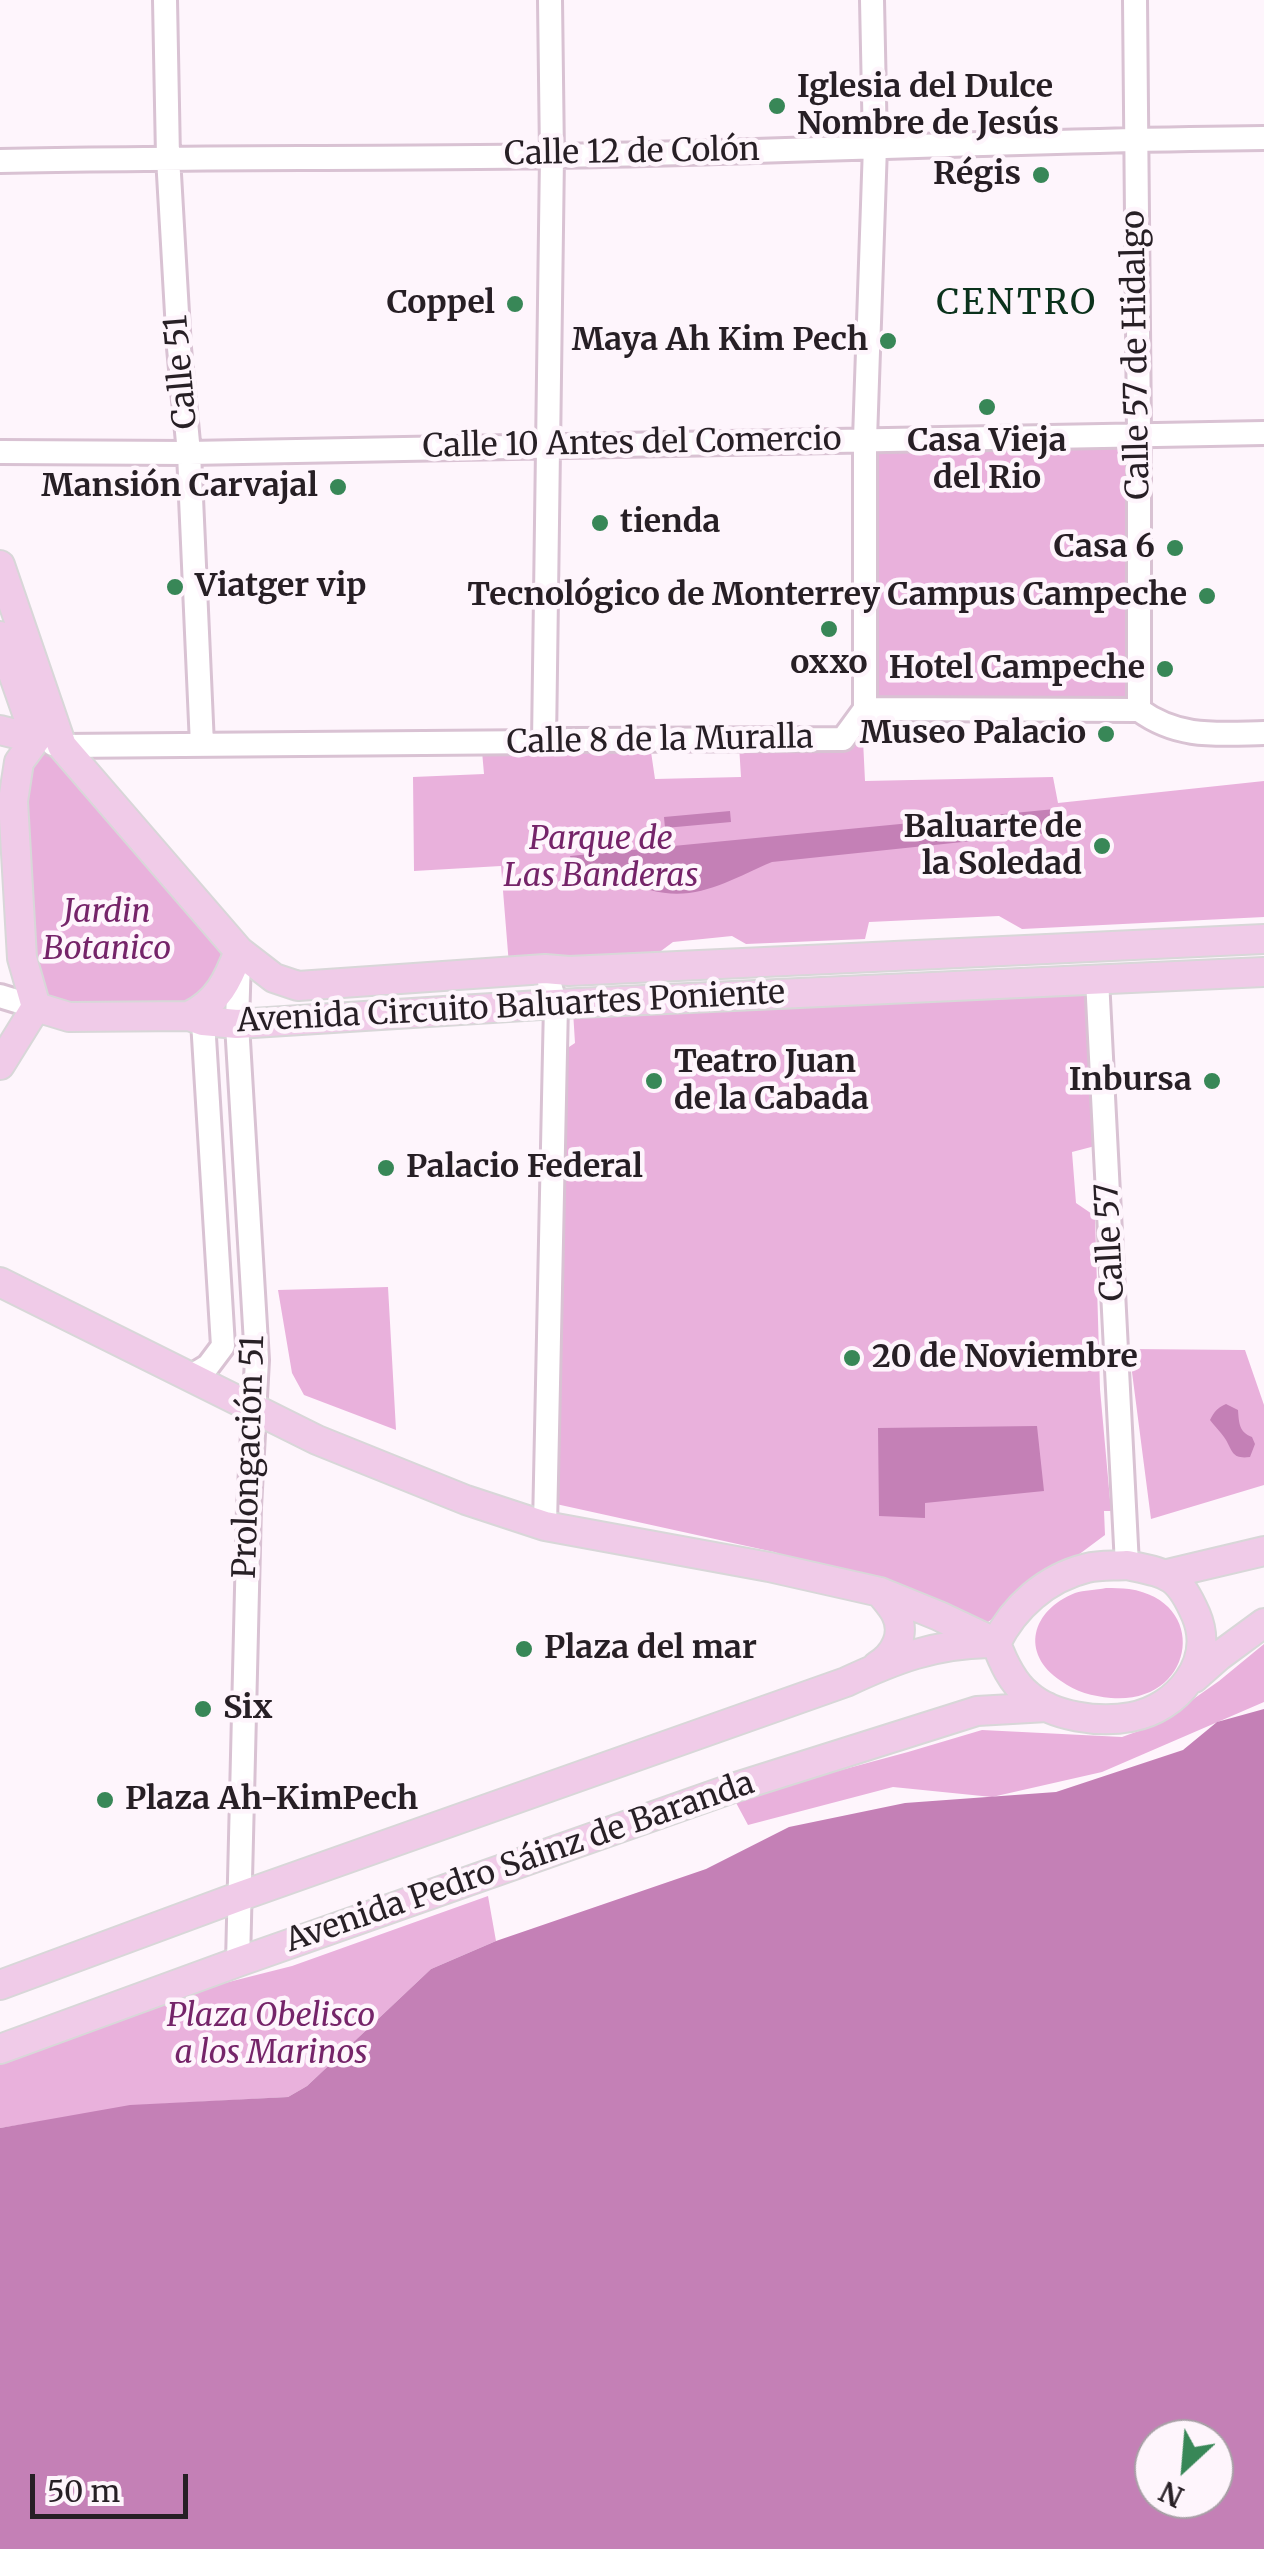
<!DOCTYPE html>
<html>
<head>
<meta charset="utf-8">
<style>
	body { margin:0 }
	#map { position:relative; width:1264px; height:2549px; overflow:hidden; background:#fef5fc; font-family:Merriweather,serif }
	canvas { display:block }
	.north { position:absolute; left:1134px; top:2419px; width:100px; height:100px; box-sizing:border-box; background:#fef5fc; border:2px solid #a89fa6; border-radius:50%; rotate:206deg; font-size:28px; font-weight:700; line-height:40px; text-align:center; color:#271f25 }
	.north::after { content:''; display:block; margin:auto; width:35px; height:45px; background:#388757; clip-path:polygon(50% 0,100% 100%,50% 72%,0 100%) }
	.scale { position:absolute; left:30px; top:2474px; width:158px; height:45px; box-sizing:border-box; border:5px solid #271f25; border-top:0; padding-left:12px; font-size:30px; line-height:35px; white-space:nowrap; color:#271f25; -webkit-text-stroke:8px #fef5fc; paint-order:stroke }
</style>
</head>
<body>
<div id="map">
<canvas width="1264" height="2549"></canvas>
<div class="north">N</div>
<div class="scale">50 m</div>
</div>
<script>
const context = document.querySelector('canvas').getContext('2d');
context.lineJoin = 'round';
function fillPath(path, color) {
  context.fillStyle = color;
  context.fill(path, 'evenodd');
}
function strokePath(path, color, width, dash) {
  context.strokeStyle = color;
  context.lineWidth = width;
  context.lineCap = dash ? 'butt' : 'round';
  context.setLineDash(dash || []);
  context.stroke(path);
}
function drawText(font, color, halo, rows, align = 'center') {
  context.font = font + ' Merriweather,serif';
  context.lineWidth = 9;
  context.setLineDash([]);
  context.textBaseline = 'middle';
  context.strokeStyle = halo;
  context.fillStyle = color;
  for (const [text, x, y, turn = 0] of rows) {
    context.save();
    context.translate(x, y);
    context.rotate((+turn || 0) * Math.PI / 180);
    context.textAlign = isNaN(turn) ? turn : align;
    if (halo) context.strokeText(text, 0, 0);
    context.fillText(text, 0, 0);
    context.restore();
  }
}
fillPath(new Path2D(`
	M 1139,434 L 1139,710 L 865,703 L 865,439 Z
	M 36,739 L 62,746 L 239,951 L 189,1016 L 36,1007 L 13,801 Z
	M 863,740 L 865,781 L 1053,777 L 1058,803 L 1264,781 L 1264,917 L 1022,929 L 999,916 L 869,922 L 865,939 L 746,944 L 732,936 L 673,942 L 661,951 L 509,965 L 501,866 L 414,871 L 413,777 L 484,774 L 482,751 L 650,745 L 655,779 L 741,777 L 739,745 Z
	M 1085,991 L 1095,1146 L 1072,1152 L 1076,1203 L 1095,1216 L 1100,1389 L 1111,1511 L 1104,1511 L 1105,1535 L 984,1625 L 774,1552 L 556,1504 L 566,1049 L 575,1043 L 573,1011 Z
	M 388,1287 L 396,1430 L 304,1395 L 292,1373 L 278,1290 Z
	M 1129,1349 L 1245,1350 L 1264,1405 L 1264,1485 L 1151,1519 Z
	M 1106,1588 C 1113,1588 1122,1588 1129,1589 C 1211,1601 1195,1705 1111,1698 C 1092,1696 1076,1692 1061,1681 C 1019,1653 1032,1610 1075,1593 C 1084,1590 1096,1590 1106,1588 Z
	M 1264,1644 L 1264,1702 L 1102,1772 L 992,1797 L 893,1787 L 748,1825 L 734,1799 L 908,1752 L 982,1730 L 1122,1737 L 1158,1724 L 1219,1681 Z
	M 488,1896 L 496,1941 L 431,1969 L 307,2086 L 288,2097 L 144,2105 L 0,2128 L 0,2062 L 201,1989 L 292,1966 Z`), '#e9b1dc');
fillPath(new Path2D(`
	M 1055,809 L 1058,832 L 772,862 C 731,879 697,903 650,890 C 635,885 618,878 608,867 L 573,868 L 570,856 Z
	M 730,811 L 731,822 L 665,828 L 664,817 Z
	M 1226,1404 L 1238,1410 C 1239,1423 1239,1432 1252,1437 L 1255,1444 L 1250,1457 C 1233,1459 1233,1453 1226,1440 C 1222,1433 1215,1427 1210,1420 C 1214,1412 1217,1408 1226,1404 Z
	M 1037,1426 L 1044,1491 L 925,1503 L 925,1518 L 879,1516 L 878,1428 Z
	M 1264,1709 L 1264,2549 L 0,2549 L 0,2128 L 130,2105 L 288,2097 L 307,2086 L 431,1969 L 496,1941 L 706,1869 L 789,1827 L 905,1803 L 1056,1792 L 1183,1750 L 1217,1722 ZM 1154,2439 L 1214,2439 L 1214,2499 L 1154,2499 Z`), '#c480b6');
const minor = new Path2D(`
	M 165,0 L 168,157 L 179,348 L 189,453 L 202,745
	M 1135,0 L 1139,434 L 1139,710
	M 0,161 C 184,157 368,159 553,156 C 790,152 1027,140 1264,138
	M 0,452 L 189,453 L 1264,433
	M 865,709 L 865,439 L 875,146 L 872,0
	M 544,742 L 552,156 L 550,0
	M 53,744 L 62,746 L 544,742 L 569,740 L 843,739 L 865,709 L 1139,710 C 1179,739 1217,734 1264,733
	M 1097,979 L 1127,1565
	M 0,996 L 36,1007
	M 190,1377 L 208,1366 L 223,1346 L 203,1021
	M 545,1526 L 556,1004 L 545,969
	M 238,1962 L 249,1507 L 257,1360 L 237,1024 L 239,957`);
const major = new Path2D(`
	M 0,565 L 62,746 L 239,951 L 274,978 L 298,986 L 545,969 L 569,971 L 1264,939
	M 0,636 L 36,739
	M 0,730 L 36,739
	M 36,739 L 19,762 L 13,801 L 22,958 L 36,1007
	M 36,1007 L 69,1017 L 189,1016 L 203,1021 L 237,1024 L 556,1004 L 1264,972
	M 189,1016 C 218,1002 228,980 239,951
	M 0,1065 L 36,1007
	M 0,1282 L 317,1440 L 466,1500 L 545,1526 L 769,1567 L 880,1592 L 939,1616 L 996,1643
	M 1127,1565 C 1169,1574 1178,1574 1196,1615 C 1216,1662 1177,1709 1131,1717 C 1099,1723 1053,1717 1028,1695 C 1012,1682 1003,1662 996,1643 C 1014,1607 1046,1578 1087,1568 C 1099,1565 1114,1566 1127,1565 Z
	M 1167,1574 L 1264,1551
	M 877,1666 C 895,1655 906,1634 896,1614 C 892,1606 885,1599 880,1592
	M 1194,1678 L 1219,1656 L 1264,1623
	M 0,1985 L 238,1897 L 846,1682 C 895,1659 934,1644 989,1643
	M 0,2049 L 238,1962 L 736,1787 L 977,1711 L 1047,1707`);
strokePath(minor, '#d9c2d3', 28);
strokePath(major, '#d8d7d8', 32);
strokePath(minor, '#fff', 22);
strokePath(major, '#f0cbe8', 28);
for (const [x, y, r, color] of [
	[777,106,10,"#388757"],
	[1041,175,10,"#388757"],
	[515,304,10,"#388757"],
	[888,341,10,"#388757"],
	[987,407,10,"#388757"],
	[338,487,10,"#388757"],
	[600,523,10,"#388757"],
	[1175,548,10,"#388757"],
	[175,587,10,"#388757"],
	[1207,596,10,"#388757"],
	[829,629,10,"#388757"],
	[1165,669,10,"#388757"],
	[1106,734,10,"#388757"],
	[1102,846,10,"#388757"],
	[654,1081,10,"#388757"],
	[1212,1081,10,"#388757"],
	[386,1168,10,"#388757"],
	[852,1358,10,"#388757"],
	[524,1649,10,"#388757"],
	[203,1709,10,"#388757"],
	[105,1800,10,"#388757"]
]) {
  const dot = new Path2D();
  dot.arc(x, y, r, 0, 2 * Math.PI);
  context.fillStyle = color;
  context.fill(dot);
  strokePath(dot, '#fef5fc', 4);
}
drawText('bold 32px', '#271f25', '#fef5fc', [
	["Iglesia del Dulce",797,88,"left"],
	["Nombre de Jesús",797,125,"left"],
	["Régis",1021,175],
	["Coppel",495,304],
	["Maya Ah Kim Pech",868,341],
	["Casa Vieja",987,442,"center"],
	["del Rio",987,479,"center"],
	["Mansión Carvajal",318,487],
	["tienda",620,523,"left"],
	["Casa 6",1155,548],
	["Viatger vip",195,587,"left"],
	["Tecnológico de Monterrey Campus Campeche",1187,596],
	["oxxo",829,664,"center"],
	["Hotel Campeche",1145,669],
	["Museo Palacio",1086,734],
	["Baluarte de",1082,828],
	["la Soledad",1082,865],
	["Teatro Juan",674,1063,"left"],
	["de la Cabada",674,1100,"left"],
	["Inbursa",1192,1081],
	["Palacio Federal",406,1168,"left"],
	["20 de Noviembre",872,1358,"left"],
	["Plaza del mar",544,1649,"left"],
	["Six",223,1709,"left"],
	["Plaza Ah-KimPech",125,1800,"left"]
], 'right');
drawText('32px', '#271f25', '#fef5fc', [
	["Calle 12 de Colón",632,153,-1],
	["Calle 57 de Hidalgo",1137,355,-91],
	["Calle 51",182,372,-95],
	["Calle 10 Antes del Comercio",632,444,-1],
	["Calle 8 de la Muralla",660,741,-1],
	["Avenida Circuito Baluartes Poniente",511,1008,-3],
	["Calle 57",1111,1242,-93],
	["Prolongación 51",250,1457,-88],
	["Avenida Pedro Sáinz de Baranda",520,1863,-19]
]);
drawText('italic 32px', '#752469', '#fef5fc', [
	["Parque de",601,840],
	["Las Banderas",601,877],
	["Jardin",107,913],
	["Botanico",107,950],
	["Plaza Obelisco",271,2017],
	["a los Marinos",271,2054]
]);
context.letterSpacing = '2.5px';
drawText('35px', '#0b321c', '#fef5fc', [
	["CENTRO",1017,304]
]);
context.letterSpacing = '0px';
</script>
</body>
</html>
